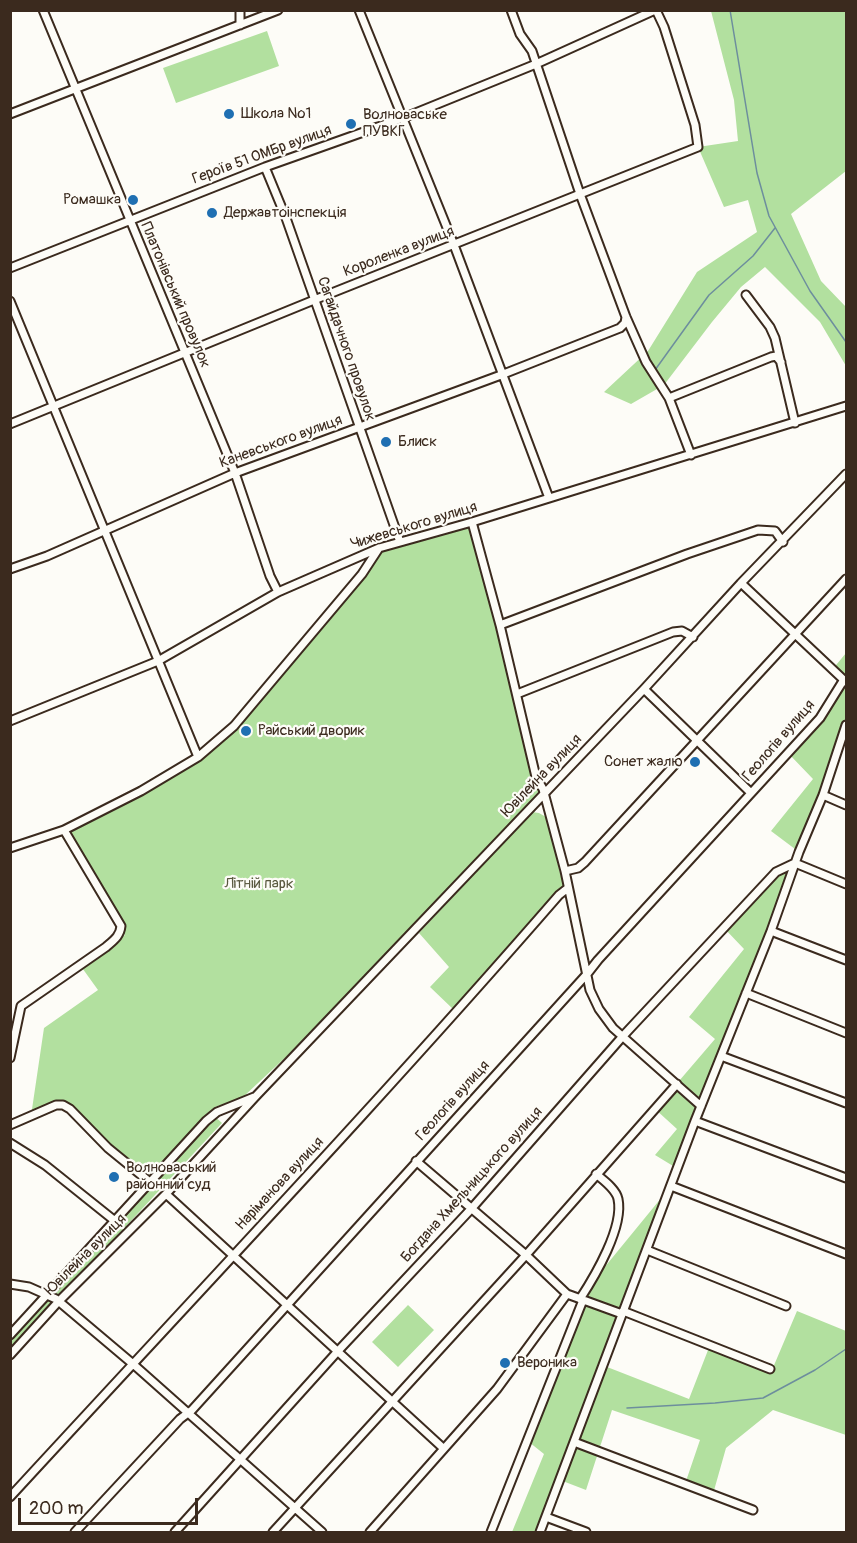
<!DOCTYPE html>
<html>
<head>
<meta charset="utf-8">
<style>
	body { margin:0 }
	#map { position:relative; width:857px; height:1543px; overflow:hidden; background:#fdfcf7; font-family:Pangolin,sans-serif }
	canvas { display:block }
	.frame { position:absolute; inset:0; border:12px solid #3b2a1e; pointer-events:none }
	.scale { position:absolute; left:18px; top:1498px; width:180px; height:27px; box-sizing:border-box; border:3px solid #3b2a1e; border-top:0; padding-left:8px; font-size:18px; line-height:21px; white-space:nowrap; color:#3b2a1e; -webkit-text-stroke:4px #fdfcf7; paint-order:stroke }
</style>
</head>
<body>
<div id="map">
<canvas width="857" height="1543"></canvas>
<div class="frame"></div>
<div class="scale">200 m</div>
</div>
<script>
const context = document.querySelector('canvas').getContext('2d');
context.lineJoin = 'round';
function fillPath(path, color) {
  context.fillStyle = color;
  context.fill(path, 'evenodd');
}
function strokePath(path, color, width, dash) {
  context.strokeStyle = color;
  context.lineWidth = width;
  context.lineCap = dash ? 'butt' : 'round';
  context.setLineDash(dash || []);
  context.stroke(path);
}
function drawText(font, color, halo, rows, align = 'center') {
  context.font = font + ' Pangolin,sans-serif';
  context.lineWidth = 4.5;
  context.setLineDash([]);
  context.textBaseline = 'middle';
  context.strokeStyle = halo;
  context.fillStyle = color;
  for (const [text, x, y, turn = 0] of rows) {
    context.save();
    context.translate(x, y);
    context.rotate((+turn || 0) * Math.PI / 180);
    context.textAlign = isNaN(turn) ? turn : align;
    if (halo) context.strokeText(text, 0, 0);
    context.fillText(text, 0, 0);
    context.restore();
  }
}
fillPath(new Path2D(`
	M 711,11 L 846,11 L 846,171 L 791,214 L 821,281 L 846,307 L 846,366 L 820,322 L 765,267 L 741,287 L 712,322 L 664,385 L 631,404 L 604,392 L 648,351 L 697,272 L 757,232 L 748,200 L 724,207 L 698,147 L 738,141 L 734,100 Z
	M 267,31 L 279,66 L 176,103 L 163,68 Z
	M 472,522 L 522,720 L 543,789 L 289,1054 L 242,1098 L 215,1107 L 150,1177 L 108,1148 L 63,1105 L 31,1116 L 44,1028 L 98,990 L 80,965 L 125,935 L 64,830 L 198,757 L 234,726 L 379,548 Z
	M 846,653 L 846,725 L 799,852 L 771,831 L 813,779 L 788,753 L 820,718 L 842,681 L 832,670 Z
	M 532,812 L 539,813 L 546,817 L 564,888 L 558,892 L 454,1010 L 430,987 L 449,967 L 419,933 Z
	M 795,863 L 678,1169 L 655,1155 L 677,1129 L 655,1109 L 715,1039 L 689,1017 L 744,949 L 724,928 L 776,872 Z
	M 213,1115 L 222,1123 L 61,1296 L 51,1291 Z
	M 671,1186 L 602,1365 L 689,1399 L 710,1345 L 772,1370 L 797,1311 L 846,1331 L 846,1435 L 773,1410 L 726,1448 L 713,1494 L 685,1484 L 700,1440 L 612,1410 L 586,1490 L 560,1480 L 540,1532 L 512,1532 L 544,1454 L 529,1442 L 583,1300 L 599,1274 Z
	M 45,1299 L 54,1304 L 11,1351 L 10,1337 Z
	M 408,1305 L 434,1330 L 398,1367 L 372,1342 Z`), '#b2e09f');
strokePath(new Path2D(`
	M 730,10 L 757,173 L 769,216 L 810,291 L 846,342
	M 655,370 L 709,295 L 753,256 L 775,228
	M 627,1408 L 715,1403 L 763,1398 L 815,1370 L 846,1349`), '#6d8e9d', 1.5);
const minor = new Path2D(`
	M 43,10 L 235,473 L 270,576 L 278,592
	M 359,10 L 454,245 L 549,498
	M 511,10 L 520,34 L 532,51 L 580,194 L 626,317 L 646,362 L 669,398 L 691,455
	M 240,25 L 240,10
	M 10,114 L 278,10
	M 265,167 L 286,218 L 400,542
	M 10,268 L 265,167 L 403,118 L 536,64 L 655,10
	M 746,295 L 770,327 L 775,338 L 795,423
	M 10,301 L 198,757
	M 669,398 L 771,357 L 776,356 L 781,362
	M 10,424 L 314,300 L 698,147 L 695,125 L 664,27 L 656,10
	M 472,522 L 500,625 L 536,777 L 543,789 L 565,871 L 590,990 L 599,1009 L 613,1028 L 701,1106
	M 10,569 L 47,556 L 235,473 L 501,375 L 620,328 L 625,323 L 626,317
	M 741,583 L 846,682
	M 500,625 L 687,554 L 758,530 L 775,531 L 783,542
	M 644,689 L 751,793
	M 517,694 L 673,632 L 682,631 L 693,637
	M 10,721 L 158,661 L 278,592 L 379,548 L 472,522 L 846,406
	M 823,795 L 846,805
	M 10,848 L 64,830 L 141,791 L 198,757 L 234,726 L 362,574 L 379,548
	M 565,871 L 578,868 L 585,862 L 846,579
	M 771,931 L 846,960
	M 746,993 L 846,1033
	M 721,1056 L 846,1103
	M 10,1058 L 21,1006 L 106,947 C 114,940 120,936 121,926 L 64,830
	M 695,1121 L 846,1178
	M 10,1125 L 56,1105 L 63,1105 L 70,1109 L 108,1148 L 151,1183
	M 10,1143 L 45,1165 L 115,1221
	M 416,1161 L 526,1255 L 567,1294 L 622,1314
	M 671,1186 L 846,1254
	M 166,1194 L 443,1448
	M 647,1250 L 786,1306
	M 10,1284 L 29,1287 L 56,1299 L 133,1364 L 322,1532
	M 580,1299 C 595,1276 624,1227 618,1199 C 616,1189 603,1180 596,1174
	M 623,1311 L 770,1369
	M 10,1335 L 206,1121 L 217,1112 L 254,1097
	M 10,1355 L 59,1301 L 166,1194 L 256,1096 L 644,689 L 741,583 L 846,474
	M 574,1442 L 753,1510
	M 10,1497 C 194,1297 381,1100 559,895 L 568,888
	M 546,1517 L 586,1532
	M 75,1532 L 180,1419 L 192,1410 L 587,974 L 598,960 L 820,718 L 843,681
	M 175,1532 L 338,1351 L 472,1208 L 623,1036 L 776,872 L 795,863 L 846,884
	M 273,1532 L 526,1255 L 677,1084
	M 370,1532 L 497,1389 L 567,1294
	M 491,1532 L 583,1300
	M 540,1532 L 695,1121 L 771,931 L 799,852 L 823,795 L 846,725`);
strokePath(minor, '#3b2a1e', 11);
strokePath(minor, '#fdfcf7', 7);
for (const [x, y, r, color] of [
	[229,114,6,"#1f6fb2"],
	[351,124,6,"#1f6fb2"],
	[133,200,6,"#1f6fb2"],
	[212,213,6,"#1f6fb2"],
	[386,442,6,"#1f6fb2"],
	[246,731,6,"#1f6fb2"],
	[695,762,6,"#1f6fb2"],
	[114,1177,6,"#1f6fb2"],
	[505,1363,6,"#1f6fb2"]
]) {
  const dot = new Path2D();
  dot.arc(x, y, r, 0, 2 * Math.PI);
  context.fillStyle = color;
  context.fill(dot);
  strokePath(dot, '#fdfcf7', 2);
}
drawText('15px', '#3b2a1e', '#fdfcf7', [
	["Школа №1",241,114],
	["Волноваське",363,115],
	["ПУВКГ",363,132],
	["Ромашка",121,200,"right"],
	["Державтоінспекція",224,213],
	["Блиск",398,442],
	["Райський дворик",258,731],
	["Сонет жалю",683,762,"right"],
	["Волноваський",126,1168],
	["районний суд",126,1185],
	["Вероника",517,1363]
], 'left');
drawText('15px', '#3b2a1e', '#fdfcf7', [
	["Героїв 51 ОМБр вулиця",262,155,-20],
	["Короленка вулиця",399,252,-21],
	["Платонівський провулок",175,295,67],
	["Сагайдачного провулок",346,349,71],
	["Каневського вулиця",281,442,-20],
	["Чижевського вулиця",414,526,-17],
	["Геологів вулиця",779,741,-49],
	["Ювілейна вулиця",542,776,-46],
	["Геологів вулиця",453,1101,-48],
	["Наріманова вулиця",280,1184,-47],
	["Богдана Хмельницького вулиця",472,1185,-48],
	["Ювілейна вулиця",86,1255,-45]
]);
drawText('15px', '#59583e', '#fdfcf7', [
	["Літній парк",259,884]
]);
</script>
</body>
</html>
